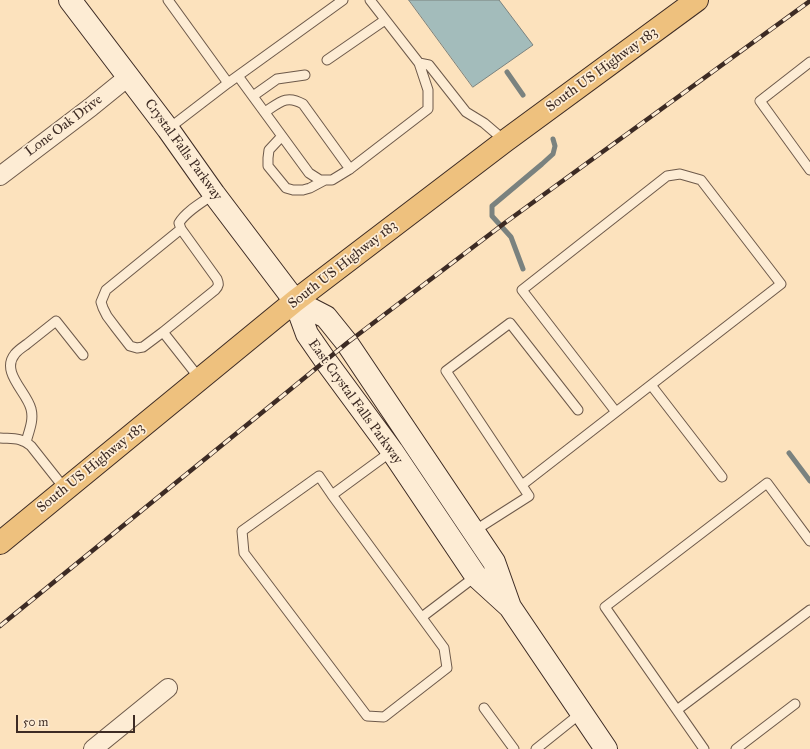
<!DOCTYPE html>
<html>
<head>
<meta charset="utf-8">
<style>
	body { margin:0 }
	#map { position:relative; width:810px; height:749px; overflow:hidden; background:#fce2bd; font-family:"IM FELL Great Primer",serif }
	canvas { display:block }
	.scale { position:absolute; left:16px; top:715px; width:119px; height:18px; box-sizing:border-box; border:2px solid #3d2b24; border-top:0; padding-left:5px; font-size:12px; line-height:14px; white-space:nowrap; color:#3d2b24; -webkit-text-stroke:3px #fdecd4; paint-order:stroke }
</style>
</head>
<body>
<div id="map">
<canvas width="810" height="749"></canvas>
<div class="scale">50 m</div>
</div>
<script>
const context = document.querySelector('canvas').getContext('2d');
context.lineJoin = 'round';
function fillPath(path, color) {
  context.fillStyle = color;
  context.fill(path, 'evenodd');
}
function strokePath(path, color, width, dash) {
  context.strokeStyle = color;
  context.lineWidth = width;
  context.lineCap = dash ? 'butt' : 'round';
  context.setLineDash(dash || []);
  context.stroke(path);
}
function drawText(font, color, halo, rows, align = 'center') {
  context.font = font + ' "IM FELL Great Primer",serif';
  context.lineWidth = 3.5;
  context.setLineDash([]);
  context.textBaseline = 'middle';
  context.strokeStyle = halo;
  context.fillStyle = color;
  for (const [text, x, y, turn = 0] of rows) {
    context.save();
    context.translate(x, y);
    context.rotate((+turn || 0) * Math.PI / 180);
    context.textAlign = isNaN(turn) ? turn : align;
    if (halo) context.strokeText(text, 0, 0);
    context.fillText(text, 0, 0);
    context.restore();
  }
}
const water = new Path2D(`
	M 409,0 L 499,0 L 533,45 L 473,87 Z`);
fillPath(water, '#a3bcbb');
strokePath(water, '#7a827f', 1);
strokePath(new Path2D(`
	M 507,72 L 523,95
	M 523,269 L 511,237 L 492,216 L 492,206 L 542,164 L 553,154 L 555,146 L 553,139
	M 789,453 L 810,481`), '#7a827f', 5);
const lane = new Path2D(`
	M 168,0 L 228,83
	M 327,60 L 385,20
	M 810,62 L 760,101 L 810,170
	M 419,63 L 429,65 L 466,112 L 484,123 L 505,141
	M 238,76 L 309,173 L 320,180 L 332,180 L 350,169 L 428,109 L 428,90 L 419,63 L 370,0
	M 253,96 L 277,79 L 305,75
	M 265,112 C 279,103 286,94 303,104 L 350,169
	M 168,129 L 228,83 L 343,0
	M 282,136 L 269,150 L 268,158 L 268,166 L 286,188 L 293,190 L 303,190 L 310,188 L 325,180
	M 163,332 L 143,347 L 137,348 L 130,346 L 116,328 L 107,316 L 103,308 L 101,302 L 106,290 L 181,229
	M 200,379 L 163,332 L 215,290 C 219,286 219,284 217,279 L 181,229 L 179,223 C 186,211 203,202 214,194
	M 651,385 L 722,477
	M 0,438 C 12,439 21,437 31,446 L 65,489
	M 26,442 C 29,431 34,420 31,409 C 27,392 0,372 15,354 C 18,350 23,347 27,344 C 37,336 46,329 56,321 L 83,355
	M 522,485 L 781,284 L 701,180 L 680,174 L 667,176 L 522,290 L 616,412
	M 332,495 L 444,648 L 447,668 L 384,717 L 367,716 L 244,553 L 242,531 L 319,476 L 332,495 L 392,451
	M 474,531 L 529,496 L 446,371 L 510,323 L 578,410
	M 422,617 L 476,576
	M 484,708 L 514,749
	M 677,710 L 810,610
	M 536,749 L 581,713
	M 704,749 L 605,607 L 767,483 L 810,541
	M 736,749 L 795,704`);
const street = new Path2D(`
	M 0,176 L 91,107 L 128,77
	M 93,749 L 168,688`);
const secondary = new Path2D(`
	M 70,0 L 168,129 L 214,194 L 295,301 L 307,334 L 325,360 L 392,451 L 476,576 L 510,607
	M 295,301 L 326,317 L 347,343 L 494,562 L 510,607 L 606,749`);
const primary = new Path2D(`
	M 0,543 L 295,301 L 505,141 L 697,0`);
strokePath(lane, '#6d594a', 11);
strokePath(street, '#6d594a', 20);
strokePath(secondary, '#3d2b24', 24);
strokePath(primary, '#3d2b24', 24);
strokePath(lane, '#fdecd4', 9);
strokePath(street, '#fdecd4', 18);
strokePath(secondary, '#fdecd4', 22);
strokePath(primary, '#eec17e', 22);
const rail = new Path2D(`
	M 0,626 L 286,393 L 347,343 L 506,222 L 810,1`);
strokePath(rail, '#3d2b24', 4.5);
strokePath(rail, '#fdecd4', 3, [9]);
drawText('14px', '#3d2b24', '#fdecd4', [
	["South US Highway 183",602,70,-36],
	["Lone Oak Drive",64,126,-37],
	["Crystal Falls Parkway",183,150,54],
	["South US Highway 183",343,265,-38],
	["East Crystal Falls Parkway",355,402,54],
	["South US Highway 183",91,468,-39]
]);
</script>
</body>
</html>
